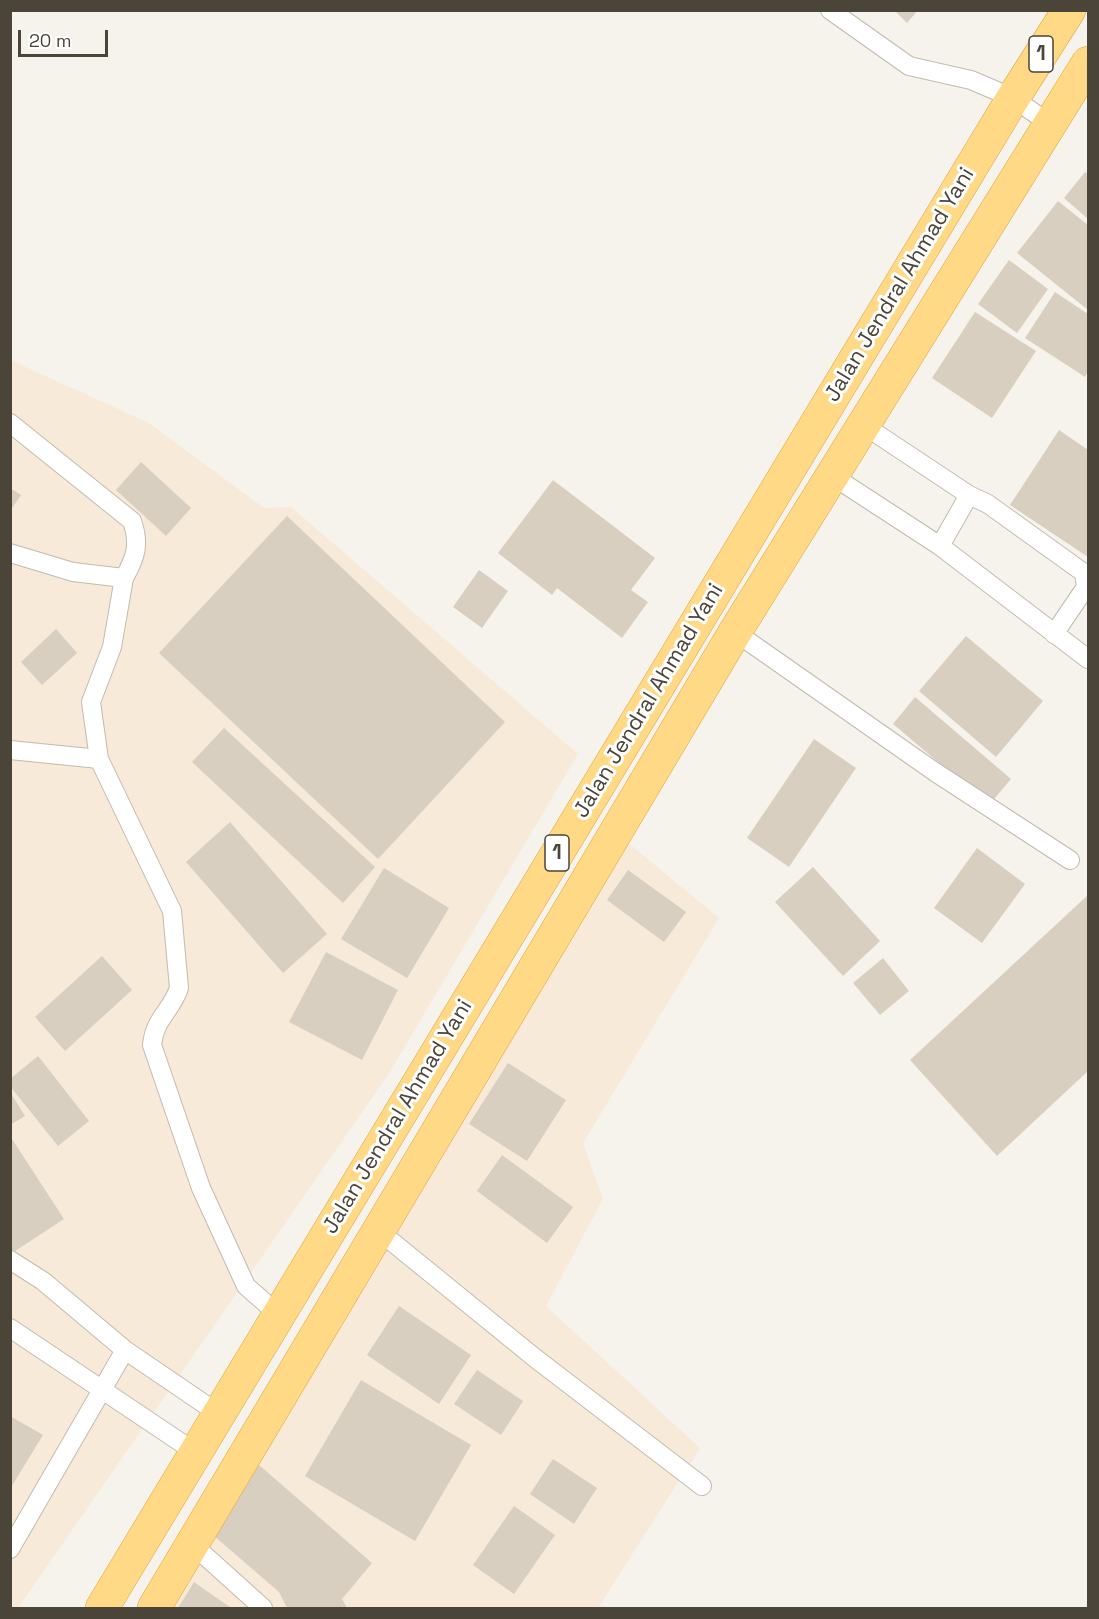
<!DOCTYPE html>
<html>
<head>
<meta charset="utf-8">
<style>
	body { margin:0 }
	#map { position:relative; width:1099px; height:1619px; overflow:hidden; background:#f6f3ec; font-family:"Space Grotesk",sans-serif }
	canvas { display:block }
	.frame { position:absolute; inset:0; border:12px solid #4b4439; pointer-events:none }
	.scale { position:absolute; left:18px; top:30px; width:90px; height:27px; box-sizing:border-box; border:3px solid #4b4439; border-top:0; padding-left:8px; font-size:18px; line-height:21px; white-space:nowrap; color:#4b4439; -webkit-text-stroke:4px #fff; paint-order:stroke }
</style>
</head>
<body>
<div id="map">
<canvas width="1099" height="1619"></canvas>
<div class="frame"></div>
<div class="scale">20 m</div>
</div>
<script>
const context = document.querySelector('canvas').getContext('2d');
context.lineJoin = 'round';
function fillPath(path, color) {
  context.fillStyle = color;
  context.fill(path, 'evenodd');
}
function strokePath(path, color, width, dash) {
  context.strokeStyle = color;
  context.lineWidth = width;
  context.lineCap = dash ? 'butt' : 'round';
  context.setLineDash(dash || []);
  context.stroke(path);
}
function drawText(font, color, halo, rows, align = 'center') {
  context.font = font + ' "Space Grotesk",sans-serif';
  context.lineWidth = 6;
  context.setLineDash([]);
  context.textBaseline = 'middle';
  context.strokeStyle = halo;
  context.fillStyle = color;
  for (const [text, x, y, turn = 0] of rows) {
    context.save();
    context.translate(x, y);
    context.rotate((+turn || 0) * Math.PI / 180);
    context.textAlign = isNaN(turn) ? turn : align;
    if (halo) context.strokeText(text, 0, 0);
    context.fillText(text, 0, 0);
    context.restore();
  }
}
fillPath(new Path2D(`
	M 10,360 L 149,423 L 264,508 L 291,507 L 578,754 L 388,1075 L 18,1608 L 10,1608 Z
	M 621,837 L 719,918 L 583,1143 L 603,1199 L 546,1306 L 700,1448 L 598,1608 L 155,1608 L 242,1457 L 281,1428 Z`), '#f7ead8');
fillPath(new Path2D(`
	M 894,10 L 918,10 L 907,23 Z
	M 1085,172 L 1088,174 L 1088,219 L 1064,198 Z
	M 1058,201 L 1088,225 L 1088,310 L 1017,253 Z
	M 1009,260 L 1048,289 L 1017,333 L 978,304 Z
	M 1055,292 L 1088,314 L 1088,371 L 1085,377 L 1025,338 Z
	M 975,312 L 1036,351 L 992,418 L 932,378 Z
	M 1059,430 L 1088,450 L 1088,557 L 1010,505 Z
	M 141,462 L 191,508 L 166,536 L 116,490 Z
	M 553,480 L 655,558 L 631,590 L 648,602 L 622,638 L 557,588 L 552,595 L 498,553 Z
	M 10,488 L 21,495 L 10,511 Z
	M 287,516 L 505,722 L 378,859 L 159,653 Z
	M 479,570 L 508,591 L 482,628 L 453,607 Z
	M 56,629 L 77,653 L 42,685 L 21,662 Z
	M 966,636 L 1043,701 L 996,757 L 919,691 Z
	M 915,697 L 1011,779 L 989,805 L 893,724 Z
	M 224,728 L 375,867 L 343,903 L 192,762 Z
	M 814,739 L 856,768 L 789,867 L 747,838 Z
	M 230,822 L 327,934 L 283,973 L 186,862 Z
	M 977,848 L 1025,884 L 982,943 L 934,908 Z
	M 813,867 L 880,941 L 843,976 L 775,902 Z
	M 384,868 L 449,908 L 407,978 L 341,939 Z
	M 628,870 L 686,912 L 664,942 L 607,900 Z
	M 1088,895 L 1088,1071 L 997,1156 L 910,1060 Z
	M 326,952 L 398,990 L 362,1060 L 289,1022 Z
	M 102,956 L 132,990 L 65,1051 L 35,1017 Z
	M 883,958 L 909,991 L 880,1015 L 853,983 Z
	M 38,1056 L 89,1121 L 58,1146 L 10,1086 L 10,1079 Z
	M 508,1063 L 566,1100 L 527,1161 L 469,1124 Z
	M 10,1092 L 25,1116 L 10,1125 Z
	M 10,1136 L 64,1219 L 12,1253 L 10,1250 Z
	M 502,1155 L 573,1207 L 547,1243 L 477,1191 Z
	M 399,1306 L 471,1355 L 439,1404 L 367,1355 Z
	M 477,1370 L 523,1401 L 501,1435 L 454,1404 Z
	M 361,1380 L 471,1445 L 415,1541 L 305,1476 Z
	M 10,1416 L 43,1435 L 10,1489 Z
	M 553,1459 L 597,1488 L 574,1524 L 530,1494 Z
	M 259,1465 L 372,1563 L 342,1599 L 347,1608 L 287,1608 L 279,1592 L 205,1528 Z
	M 514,1506 L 555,1535 L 514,1594 L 473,1565 Z
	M 194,1582 L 231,1608 L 178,1608 Z`), '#d8cfc1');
const service = new Path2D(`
	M 830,10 L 909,66 L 971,80 L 1013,98 L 1050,124
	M 10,423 L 132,521 C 140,544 136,557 124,578 L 73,572 L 10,553
	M 862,424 L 969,495 L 940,546
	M 831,475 L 940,546 L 1088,659
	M 969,495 L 988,504 L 1084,573 L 1086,587 L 1054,634
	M 735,632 L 935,772 L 1070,860
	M 10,750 L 99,759 L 172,911 L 179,988 C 171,1012 155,1017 152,1045 L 201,1188 L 246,1286 L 279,1315
	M 99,759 L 91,702 L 112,647 L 124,578
	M 380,1232 L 535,1358 L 702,1486
	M 10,1260 L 43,1281 L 125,1350 L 219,1414
	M 10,1328 L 195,1452
	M 192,1544 L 263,1608
	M 10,1549 L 125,1350`);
const trunk = new Path2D(`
	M 102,1608 L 1013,98 L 1069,10
	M 154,1608 L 735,632 L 1088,63`);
strokePath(service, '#c2bbae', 20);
strokePath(trunk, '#e0a43c', 34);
strokePath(service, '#fff', 18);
strokePath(trunk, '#ffd985', 33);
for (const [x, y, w] of [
	[1041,54,24],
	[557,853,24]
]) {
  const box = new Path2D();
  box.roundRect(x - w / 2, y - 18, w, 36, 4.5);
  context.fillStyle = '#fff';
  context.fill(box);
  strokePath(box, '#4b4439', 1.5);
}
drawText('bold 21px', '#4b4439', null, [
	["1",1041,54],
	["1",557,853]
]);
drawText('22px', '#4b4439', '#fff', [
	["Jalan Jendral Ahmad Yani",900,285,-59],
	["Jalan Jendral Ahmad Yani",649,701,-59],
	["Jalan Jendral Ahmad Yani",398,1117,-59]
]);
</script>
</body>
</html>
